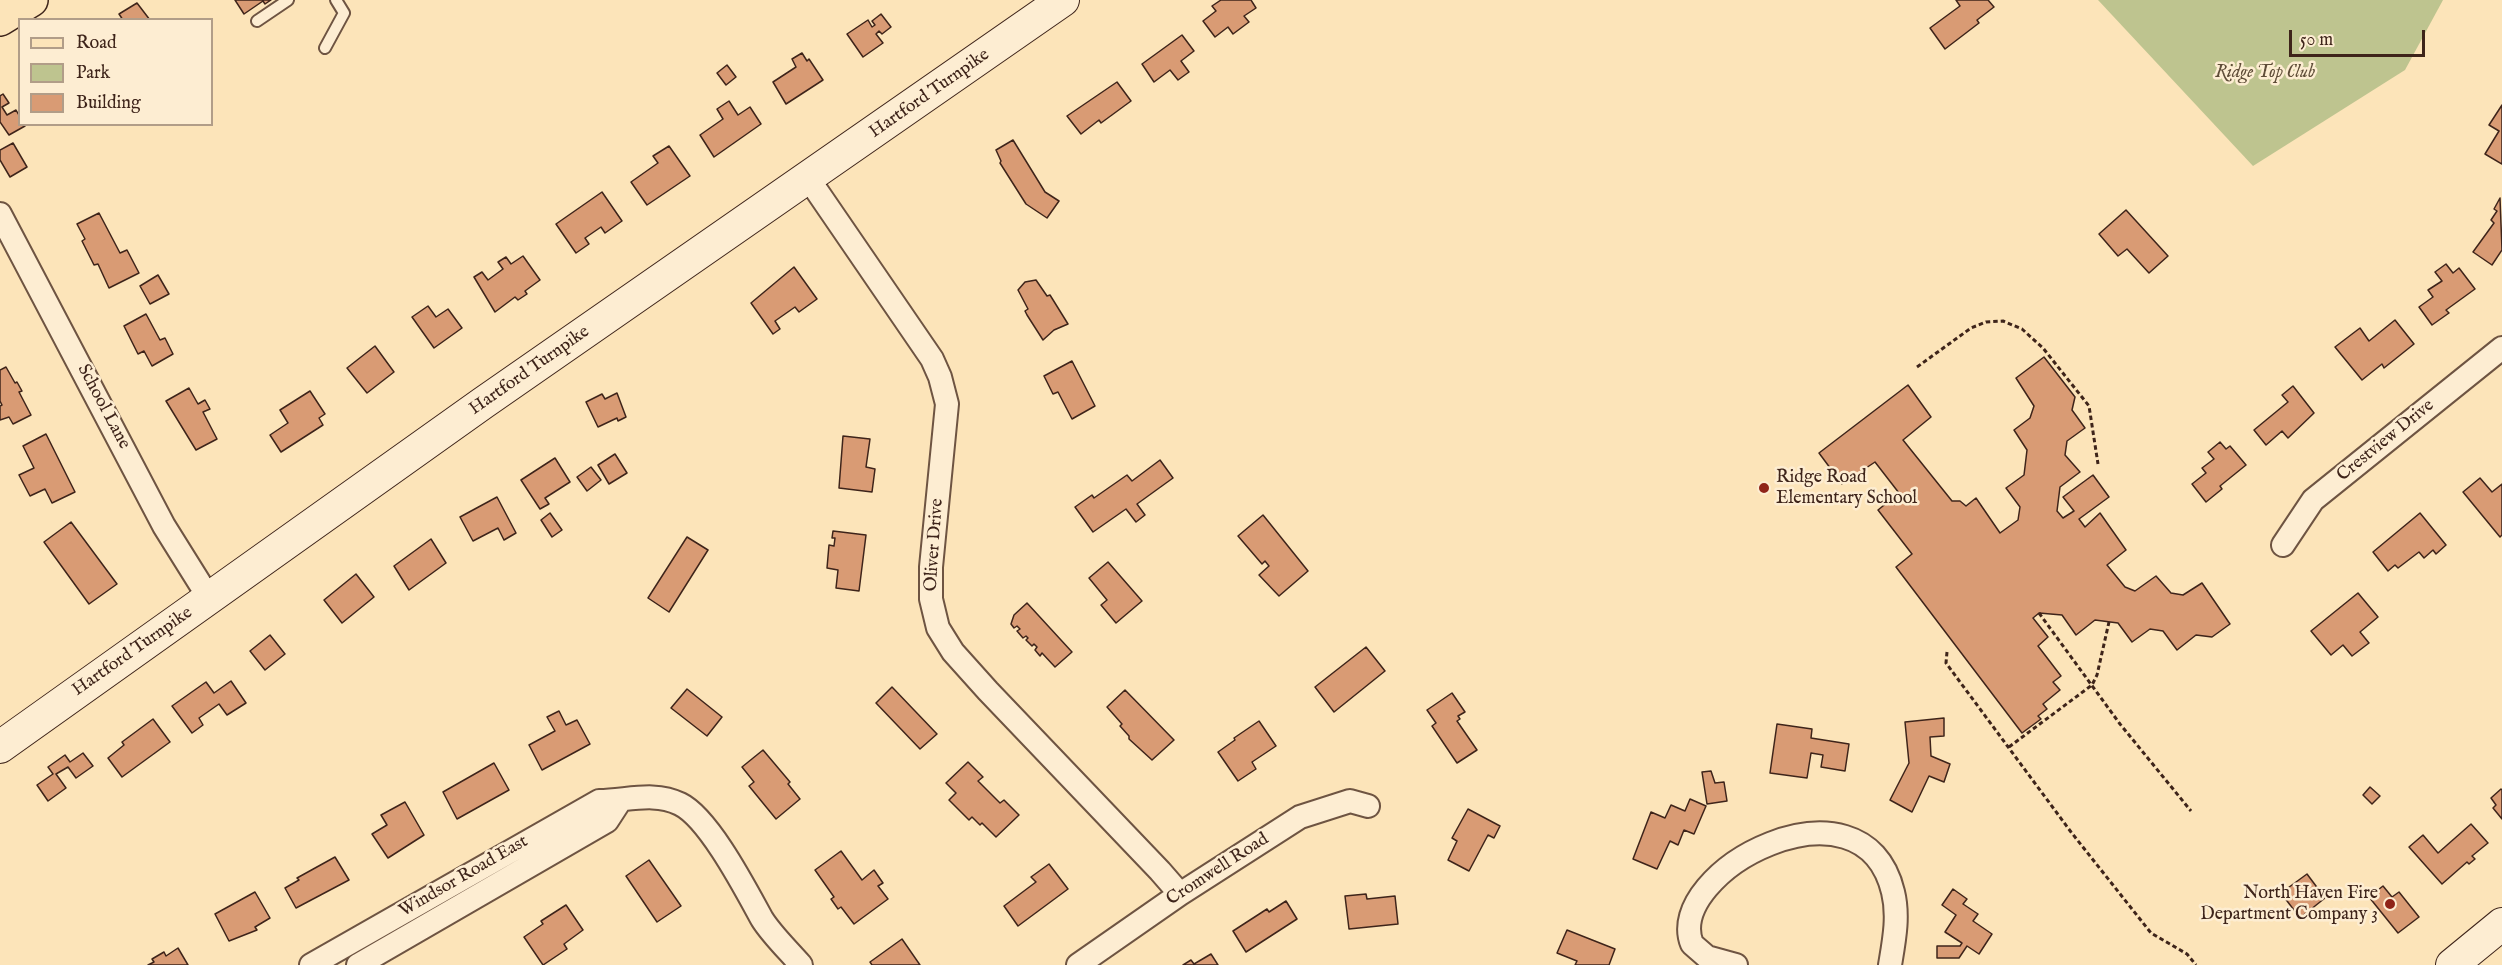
<!DOCTYPE html>
<html>
<head>
<meta charset="utf-8">
<style>
	body { margin:0 }
	#map { position:relative; width:2502px; height:965px; overflow:hidden; background:#fce4b9; font-family:"IM FELL English",serif }
	canvas { display:block }
	.legend { position:absolute; left:18px; top:18px; width:195px; height:108px; box-sizing:border-box; background:#fdedd2; border:2px solid #b19d88; margin:0; padding:8px 10px; list-style:none; font-size:18px; color:#3e241a }
	.legend li { display:flex; align-items:center; gap:12px; height:30px }
	.legend b { width:30px; border:2px solid #b19d88 }
	.scale { position:absolute; left:2289px; top:30px; width:136px; height:27px; box-sizing:border-box; border:3px solid #3e241a; border-top:0; padding-left:8px; font-size:18px; line-height:21px; white-space:nowrap; color:#3e241a; -webkit-text-stroke:4px #fdedd2; paint-order:stroke }
</style>
</head>
<body>
<div id="map">
<canvas width="2502" height="965"></canvas>
<ul class="legend">
<li><b style="height:8px;background:#fce4b9"></b>Road</li>
<li><b style="height:16px;background:#bec48f"></b>Park</li>
<li><b style="height:16px;background:#d99b74"></b>Building</li>
</ul>
<div class="scale">50 m</div>
</div>
<script>
const context = document.querySelector('canvas').getContext('2d');
context.lineJoin = 'round';
function fillPath(path, color) {
  context.fillStyle = color;
  context.fill(path, 'evenodd');
}
function strokePath(path, color, width, dash) {
  context.strokeStyle = color;
  context.lineWidth = width;
  context.lineCap = dash ? 'butt' : 'round';
  context.setLineDash(dash || []);
  context.stroke(path);
}
function drawText(font, color, halo, rows, align = 'center') {
  context.font = font + ' "IM FELL English",serif';
  context.lineWidth = 5;
  context.setLineDash([]);
  context.textBaseline = 'middle';
  context.strokeStyle = halo;
  context.fillStyle = color;
  for (const [text, x, y, turn = 0] of rows) {
    context.save();
    context.translate(x, y);
    context.rotate((+turn || 0) * Math.PI / 180);
    context.textAlign = isNaN(turn) ? turn : align;
    if (halo) context.strokeText(text, 0, 0);
    context.fillText(text, 0, 0);
    context.restore();
  }
}
fillPath(new Path2D(`
	M 2098,0 L 2443,0 L 2405,70 L 2253,166 Z`), '#bec48f');
const building = new Path2D(`
	M 235,0 L 271,0 L 265,4 L 263,1 L 244,14 Z
	M 1221,0 L 1251,0 L 1256,8 L 1244,16 L 1249,22 L 1233,34 L 1228,27 L 1215,37 L 1203,21 L 1216,11 L 1212,6 Z
	M 1956,0 L 1988,0 L 1994,7 L 1977,20 L 1979,23 L 1945,49 L 1930,28 L 1960,6 Z
	M 137,3 L 150,20 L 123,20 L 119,14 Z
	M 881,14 L 891,27 L 882,34 L 879,31 L 876,34 L 883,43 L 863,57 L 847,34 L 868,20 L 872,27 L 875,25 L 872,21 Z
	M 1182,35 L 1194,51 L 1181,61 L 1189,72 L 1178,80 L 1170,70 L 1154,82 L 1142,64 Z
	M 802,53 L 807,61 L 809,59 L 823,80 L 786,104 L 773,82 L 796,67 L 792,59 Z
	M 727,65 L 736,77 L 726,85 L 717,73 Z
	M 1117,82 L 1131,101 L 1101,123 L 1099,120 L 1081,134 L 1067,116 Z
	M 3,94 L 9,103 L 2,107 L 7,115 L 16,110 L 20,117 L 20,124 L 25,126 L 9,135 L 0,122 L 0,96 Z
	M 729,101 L 738,115 L 750,107 L 761,124 L 714,157 L 700,135 L 723,119 L 717,109 Z
	M 2502,105 L 2502,164 L 2485,154 L 2499,131 L 2489,125 Z
	M 1013,140 L 1045,192 L 1059,201 L 1047,218 L 1026,204 L 1000,163 L 1001,161 L 996,150 Z
	M 13,143 L 27,167 L 10,177 L 0,160 L 0,150 Z
	M 669,146 L 690,176 L 647,205 L 631,182 L 658,163 L 653,156 Z
	M 602,192 L 622,221 L 605,233 L 601,227 L 585,238 L 589,244 L 576,253 L 556,224 Z
	M 2500,198 L 2502,250 L 2492,265 L 2473,252 L 2494,223 L 2491,220 L 2497,211 L 2494,209 Z
	M 2126,210 L 2168,256 L 2149,273 L 2127,249 L 2118,256 L 2099,234 Z
	M 99,213 L 120,253 L 127,250 L 139,273 L 109,288 L 98,264 L 94,265 L 82,241 L 85,239 L 77,224 Z
	M 523,256 L 540,280 L 525,291 L 527,294 L 518,300 L 515,297 L 495,312 L 474,277 L 482,272 L 488,280 L 503,269 L 498,262 L 506,257 L 511,264 Z
	M 2446,264 L 2453,273 L 2459,268 L 2475,289 L 2446,310 L 2449,313 L 2432,325 L 2419,307 L 2433,297 L 2428,290 L 2442,281 L 2435,272 Z
	M 794,267 L 817,299 L 799,312 L 795,307 L 775,321 L 780,329 L 773,334 L 751,303 Z
	M 158,275 L 169,294 L 150,304 L 140,286 Z
	M 1036,280 L 1047,296 L 1050,295 L 1068,324 L 1054,330 L 1043,340 L 1027,315 L 1025,311 L 1028,309 L 1018,290 L 1025,282 Z
	M 428,306 L 436,317 L 448,309 L 462,328 L 434,348 L 412,317 Z
	M 146,314 L 160,340 L 165,338 L 173,354 L 152,366 L 144,351 L 138,354 L 124,326 Z
	M 2395,320 L 2414,344 L 2384,368 L 2382,364 L 2362,380 L 2335,347 L 2360,328 L 2369,341 Z
	M 375,346 L 394,372 L 367,393 L 347,368 Z
	M 2044,357 L 2075,397 L 2072,410 L 2085,428 L 2067,441 L 2065,455 L 2080,472 L 2060,487 L 2057,511 L 2063,518 L 2074,511 L 2063,497 L 2093,475 L 2109,497 L 2079,519 L 2085,527 L 2100,513 L 2126,550 L 2107,565 L 2125,587 L 2135,591 L 2156,576 L 2171,593 L 2183,595 L 2202,583 L 2230,624 L 2212,637 L 2196,635 L 2177,650 L 2163,631 L 2150,629 L 2132,642 L 2118,623 L 2095,620 L 2076,635 L 2062,615 L 2039,613 L 2033,618 L 2048,637 L 2038,646 L 2061,676 L 2053,682 L 2060,690 L 2043,704 L 2047,709 L 2038,716 L 2041,719 L 2022,733 L 1896,567 L 1912,554 L 1878,510 L 1899,493 L 1875,462 L 1842,484 L 1819,453 L 1908,385 L 1931,417 L 1903,440 L 1952,501 L 1960,501 L 1966,506 L 1976,498 L 2000,533 L 2018,520 L 2020,507 L 2006,488 L 2024,475 L 2027,450 L 2014,430 L 2030,418 L 2034,406 L 2016,378 Z
	M 1072,361 L 1095,406 L 1072,419 L 1058,392 L 1053,394 L 1044,376 Z
	M 6,367 L 15,383 L 17,382 L 22,391 L 19,392 L 31,415 L 13,424 L 9,417 L 0,420 L 0,406 L 2,405 L 0,401 L 0,370 Z
	M 2293,386 L 2314,413 L 2288,438 L 2282,431 L 2266,445 L 2254,430 L 2288,402 L 2282,395 Z
	M 189,388 L 198,404 L 205,400 L 210,409 L 203,412 L 217,439 L 196,450 L 166,401 Z
	M 310,391 L 325,414 L 319,418 L 323,425 L 281,452 L 270,435 L 288,423 L 280,410 Z
	M 617,393 L 626,417 L 618,421 L 617,418 L 598,427 L 586,402 L 602,394 L 605,399 Z
	M 46,434 L 75,492 L 52,503 L 45,489 L 30,496 L 19,475 L 34,468 L 23,446 Z
	M 843,436 L 870,439 L 866,467 L 875,469 L 872,492 L 839,488 Z
	M 2220,442 L 2226,449 L 2230,446 L 2246,465 L 2220,486 L 2222,489 L 2206,502 L 2192,484 L 2206,473 L 2202,468 L 2214,459 L 2208,452 Z
	M 615,454 L 627,473 L 609,484 L 598,465 Z
	M 555,458 L 570,482 L 545,498 L 549,504 L 540,509 L 521,480 Z
	M 1160,460 L 1173,478 L 1137,504 L 1145,515 L 1136,522 L 1126,509 L 1093,532 L 1075,507 L 1092,495 L 1094,498 L 1127,475 L 1132,481 Z
	M 591,467 L 601,480 L 587,491 L 577,477 Z
	M 2480,478 L 2492,492 L 2502,484 L 2502,535 L 2500,537 L 2463,492 Z
	M 497,497 L 516,533 L 504,540 L 498,528 L 473,541 L 460,517 Z
	M 550,513 L 562,530 L 552,537 L 541,520 Z
	M 2420,513 L 2446,545 L 2436,554 L 2433,550 L 2424,558 L 2419,552 L 2398,568 L 2395,565 L 2388,571 L 2373,552 Z
	M 1263,515 L 1308,571 L 1279,596 L 1259,575 L 1269,566 L 1265,561 L 1262,564 L 1238,536 Z
	M 71,522 L 117,584 L 89,604 L 44,542 Z
	M 833,531 L 866,535 L 859,591 L 836,588 L 838,570 L 827,568 L 829,545 L 834,546 L 835,538 L 832,538 Z
	M 687,537 L 708,550 L 669,612 L 648,598 Z
	M 431,539 L 446,563 L 409,590 L 394,566 Z
	M 1108,562 L 1142,601 L 1116,623 L 1101,605 L 1107,600 L 1089,578 Z
	M 356,574 L 374,597 L 342,623 L 324,600 Z
	M 2358,593 L 2378,617 L 2360,632 L 2369,643 L 2352,656 L 2343,645 L 2331,655 L 2311,631 Z
	M 1027,603 L 1072,652 L 1055,667 L 1042,653 L 1040,656 L 1035,650 L 1037,647 L 1034,644 L 1032,646 L 1026,640 L 1028,638 L 1026,636 L 1023,638 L 1017,631 L 1020,629 L 1017,626 L 1014,628 L 1011,624 L 1014,615 Z
	M 270,635 L 285,654 L 265,670 L 250,651 Z
	M 1366,647 L 1385,671 L 1334,712 L 1315,687 Z
	M 231,681 L 246,703 L 227,715 L 219,704 L 199,718 L 203,725 L 192,733 L 172,706 L 206,682 L 214,693 Z
	M 892,687 L 937,734 L 920,749 L 876,703 Z
	M 687,689 L 722,717 L 707,736 L 671,708 Z
	M 1125,690 L 1174,740 L 1152,760 L 1129,739 L 1129,736 L 1120,726 L 1122,724 L 1107,707 Z
	M 1452,693 L 1465,712 L 1458,716 L 1460,719 L 1457,721 L 1477,750 L 1457,763 L 1432,726 L 1436,723 L 1427,710 Z
	M 559,711 L 566,725 L 577,720 L 590,744 L 542,770 L 529,745 L 555,731 L 547,717 Z
	M 1944,718 L 1944,736 L 1930,737 L 1931,756 L 1950,764 L 1944,782 L 1929,776 L 1912,812 L 1890,800 L 1909,763 L 1905,722 Z
	M 153,719 L 170,742 L 122,777 L 108,758 L 124,745 L 122,742 Z
	M 1259,721 L 1276,746 L 1252,762 L 1256,769 L 1238,781 L 1218,752 L 1235,740 L 1234,738 Z
	M 1777,724 L 1812,729 L 1811,738 L 1849,744 L 1845,771 L 1821,767 L 1823,755 L 1811,753 L 1807,778 L 1770,773 Z
	M 763,750 L 790,782 L 788,784 L 800,799 L 776,819 L 749,786 L 754,782 L 742,767 Z
	M 83,753 L 93,766 L 76,778 L 68,767 L 56,774 L 66,788 L 48,801 L 37,785 L 53,774 L 48,767 L 65,755 L 70,762 Z
	M 968,762 L 983,777 L 978,781 L 1000,803 L 1004,800 L 1019,815 L 996,837 L 982,823 L 980,825 L 972,817 L 969,820 L 949,800 L 956,793 L 946,783 Z
	M 494,763 L 509,790 L 457,819 L 443,792 Z
	M 1711,771 L 1715,783 L 1724,782 L 1727,801 L 1707,804 L 1702,772 Z
	M 2370,787 L 2380,796 L 2372,804 L 2363,795 Z
	M 2501,789 L 2502,790 L 2502,819 L 2493,808 L 2496,805 L 2491,798 Z
	M 1690,799 L 1706,806 L 1694,834 L 1684,830 L 1678,845 L 1670,841 L 1657,869 L 1633,859 L 1651,812 L 1665,818 L 1671,805 L 1685,811 Z
	M 405,802 L 424,835 L 388,858 L 372,834 L 387,825 L 381,815 Z
	M 1468,809 L 1500,826 L 1494,838 L 1488,835 L 1469,871 L 1448,860 L 1457,841 L 1452,838 Z
	M 2471,824 L 2488,843 L 2472,856 L 2475,859 L 2469,864 L 2467,862 L 2442,884 L 2409,847 L 2423,835 L 2438,853 Z
	M 841,851 L 862,880 L 874,870 L 883,883 L 878,886 L 888,899 L 854,924 L 841,907 L 838,909 L 831,899 L 834,897 L 815,870 Z
	M 335,857 L 349,880 L 296,908 L 285,888 L 299,880 L 297,878 Z
	M 649,860 L 681,906 L 657,922 L 626,876 Z
	M 1049,864 L 1068,889 L 1018,926 L 1004,906 L 1036,882 L 1031,877 Z
	M 2307,874 L 2325,898 L 2300,918 L 2281,893 Z
	M 2383,886 L 2392,897 L 2399,892 L 2419,917 L 2398,933 L 2369,897 Z
	M 1953,889 L 1967,899 L 1963,904 L 1978,914 L 1973,921 L 1992,934 L 1979,954 L 1967,946 L 1959,958 L 1937,958 L 1937,946 L 1960,946 L 1962,943 L 1945,932 L 1956,915 L 1942,905 Z
	M 255,892 L 270,918 L 255,927 L 257,930 L 229,941 L 215,914 Z
	M 1366,894 L 1367,899 L 1395,896 L 1398,924 L 1349,929 L 1345,896 Z
	M 1286,901 L 1297,919 L 1246,952 L 1233,931 L 1267,909 L 1269,912 Z
	M 566,905 L 583,930 L 564,944 L 567,949 L 543,965 L 524,937 L 543,924 L 541,921 Z
	M 1567,930 L 1615,949 L 1609,965 L 1575,965 L 1577,961 L 1557,953 Z
	M 902,939 L 920,965 L 872,965 L 870,962 Z
	M 178,948 L 188,965 L 148,965 L 154,962 L 152,959 L 164,952 L 166,956 Z
	M 1211,954 L 1218,965 L 1183,965 L 1191,960 L 1194,964 Z`);
fillPath(building, '#d99b74');
strokePath(building, '#3e241a', 1.5);
const lane = new Path2D(`
	M 257,21 L 288,0
	M 325,48 L 344,13 L 336,0`);
const street = new Path2D(`
	M 808,178 L 932,359 L 940,377 L 947,404 L 931,567 L 931,599 L 938,628 L 953,652 L 988,691 L 1160,871 L 1180,894
	M 0,214 L 164,526 L 209,598
	M 2283,545 L 2313,500 L 2502,348
	M 311,965 L 599,801 C 626,801 654,791 680,804 C 709,818 746,890 762,919 C 772,935 788,950 801,965
	M 358,965 L 607,821 L 620,801
	M 1078,965 L 1180,894 L 1300,817 L 1350,801 L 1368,806
	M 1736,965 L 1707,957 L 1692,944 C 1663,872 1863,766 1893,892 C 1899,916 1894,941 1890,965`);
const secondary = new Path2D(`
	M 0,747 L 483,403 L 1063,0
	M 2452,965 L 2502,924`);
const primary = new Path2D(`
	M 0,19 L 31,0`);
strokePath(lane, '#6e5442', 14);
strokePath(street, '#6e5442', 26);
strokePath(secondary, '#3e241a', 34);
strokePath(primary, '#3e241a', 36);
strokePath(new Path2D(`
	M 1917,367 L 1971,328 L 1986,322 L 2003,321 L 2022,329 L 2043,348 L 2089,406 L 2098,464
	M 2039,613 L 2120,724 L 2191,811
	M 1947,652 L 1946,663 L 2071,832 L 2151,933 L 2187,954 L 2196,965
	M 2009,747 L 2092,685 L 2097,675 L 2109,622`), '#3e241a', 3, [4.5, 3]);
strokePath(lane, '#fdedd2', 10);
strokePath(street, '#fdedd2', 22);
strokePath(secondary, '#fdedd2', 32);
strokePath(primary, '#fce4b9', 33);
for (const [x, y, r, color] of [
	[1764,488,6,"#8f2418"],
	[2390,904,6,"#8f2418"]
]) {
  const dot = new Path2D();
  dot.arc(x, y, r, 0, 2 * Math.PI);
  context.fillStyle = color;
  context.fill(dot);
  strokePath(dot, '#fdedd2', 2);
}
drawText('italic 18px', '#5e4c37', '#fdedd2', [
	["Ridge Top Club",2265,73]
]);
drawText('18px', '#3e241a', '#fdedd2', [
	["Hartford Turnpike",930,94,-35],
	["Hartford Turnpike",530,371,-35],
	["School Lane",103,407,62],
	["Crestview Drive",2386,441,-39],
	["Oliver Drive",935,545,-86],
	["Hartford Turnpike",133,652,-35],
	["Cromwell Road",1218,870,-33],
	["Windsor Road East",464,877,-30]
]);
drawText('18px', '#3e241a', '#fdedd2', [
	["Ridge Road",1776,478],
	["Elementary School",1776,499],
	["North Haven Fire",2378,894,"right"],
	["Department Company 3",2378,915,"right"]
], 'left');
</script>
</body>
</html>
